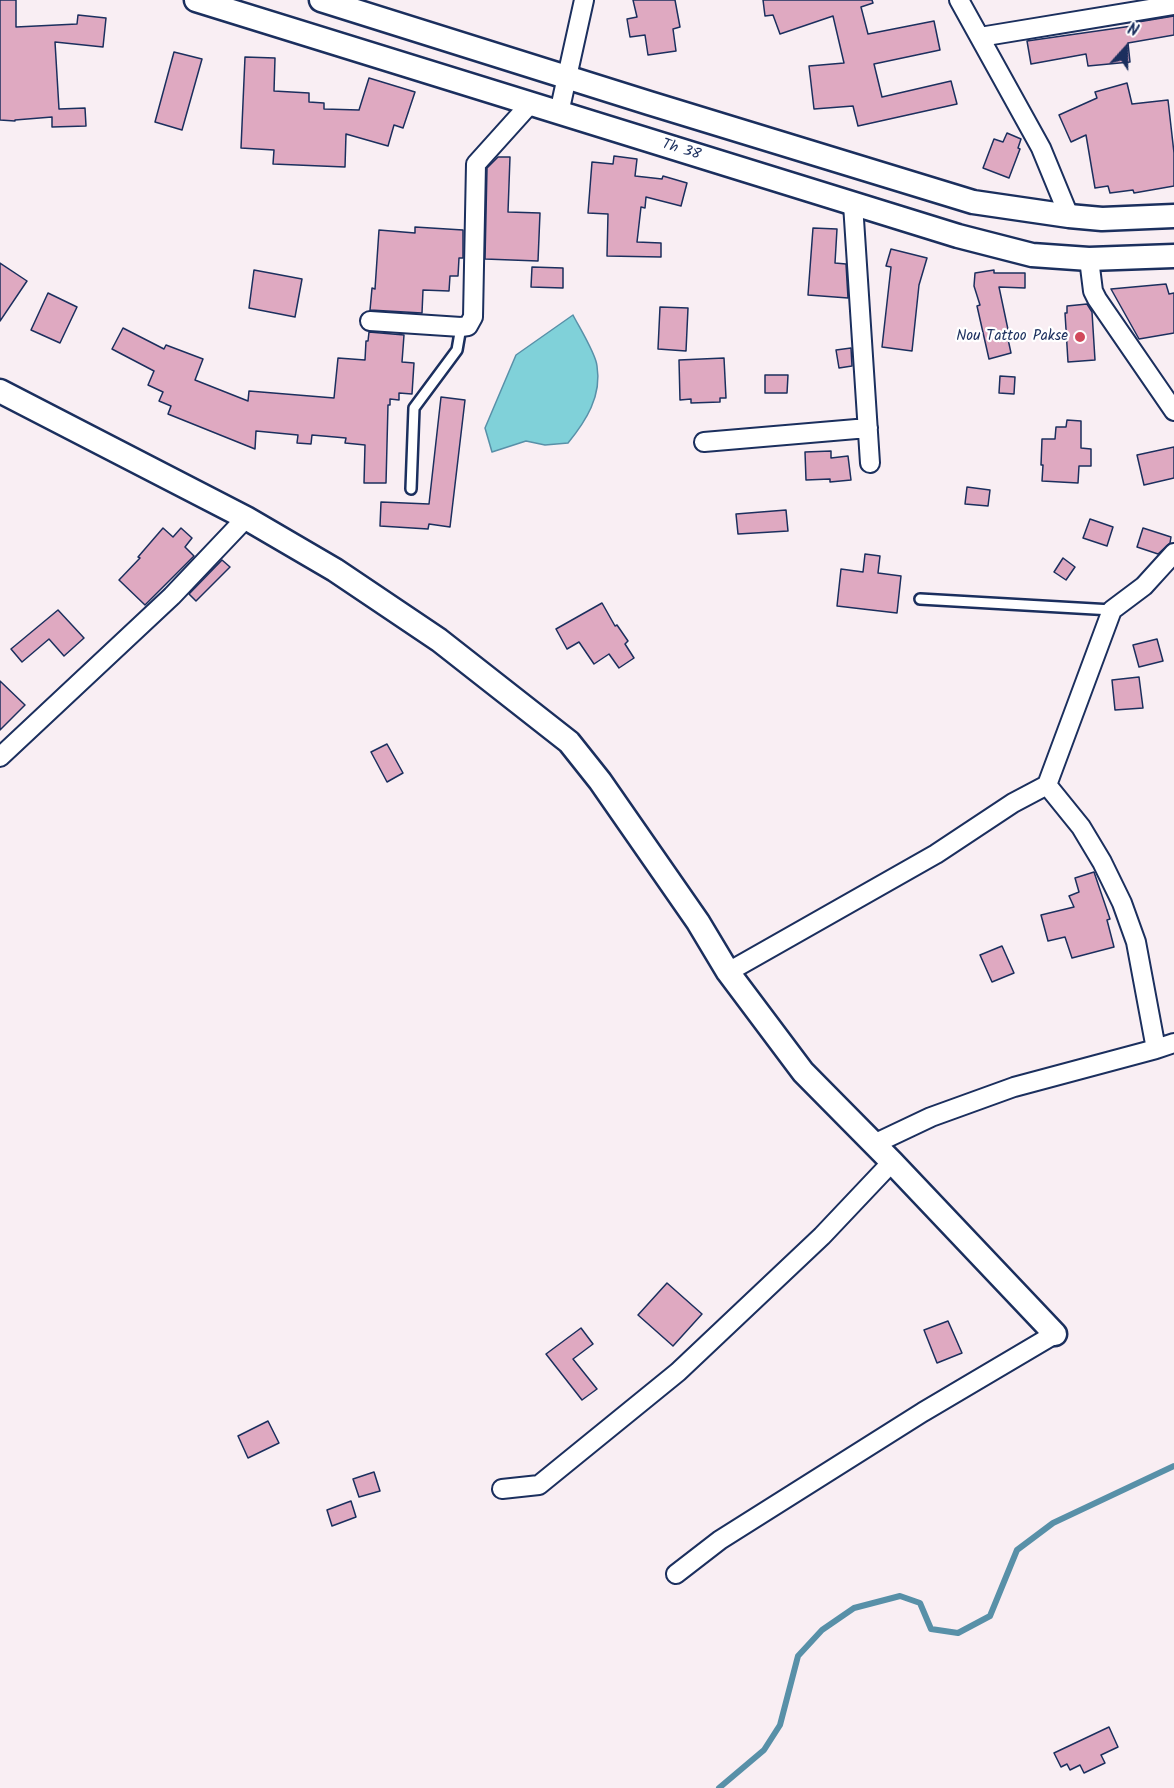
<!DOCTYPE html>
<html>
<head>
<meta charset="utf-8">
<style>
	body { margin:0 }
	#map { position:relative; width:1174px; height:1788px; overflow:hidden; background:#f9eef3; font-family:Kalam,sans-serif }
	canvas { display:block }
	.north { position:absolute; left:1096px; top:18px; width:60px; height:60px; -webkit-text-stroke:4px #fff; paint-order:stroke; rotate:21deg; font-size:16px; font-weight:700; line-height:24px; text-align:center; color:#1b2f5e }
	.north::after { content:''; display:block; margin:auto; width:21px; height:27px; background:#1b2f5e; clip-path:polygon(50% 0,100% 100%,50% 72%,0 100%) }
</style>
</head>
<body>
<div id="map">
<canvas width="1174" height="1788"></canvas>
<div class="north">N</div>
</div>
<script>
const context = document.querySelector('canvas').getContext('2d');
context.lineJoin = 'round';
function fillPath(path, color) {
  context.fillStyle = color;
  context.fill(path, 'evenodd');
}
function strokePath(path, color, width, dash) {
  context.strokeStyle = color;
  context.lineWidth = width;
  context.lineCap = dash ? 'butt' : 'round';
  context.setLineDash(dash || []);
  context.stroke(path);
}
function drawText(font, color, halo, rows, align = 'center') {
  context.font = font + ' Kalam,sans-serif';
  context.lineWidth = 4.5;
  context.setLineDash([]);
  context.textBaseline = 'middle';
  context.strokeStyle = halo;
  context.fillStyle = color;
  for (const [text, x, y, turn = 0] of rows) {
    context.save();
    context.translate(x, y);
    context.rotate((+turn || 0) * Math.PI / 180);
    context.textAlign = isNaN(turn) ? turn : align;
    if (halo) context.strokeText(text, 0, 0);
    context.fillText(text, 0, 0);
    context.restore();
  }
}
const water = new Path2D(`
	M 573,315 C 579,327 596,354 597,366 C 602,396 586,421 568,443 L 545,445 L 526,441 L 492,452 L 485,428 L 516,355 Z`);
fillPath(water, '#80d1d9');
strokePath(water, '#5890a8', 1.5);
strokePath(new Path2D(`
	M 719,1788 L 764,1750 L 780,1725 L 798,1656 L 822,1630 L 854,1608 L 900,1596 L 920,1603 L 931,1629 L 958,1633 L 990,1616 L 1017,1550 L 1053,1523 L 1174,1466`), '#5890a8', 6);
const building = new Path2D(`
	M 0,0 L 16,0 L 16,27 L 77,24 L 78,15 L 106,18 L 103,47 L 55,42 L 59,109 L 85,108 L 86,126 L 52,127 L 52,117 L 15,120 L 15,121 L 0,120 Z
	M 633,0 L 675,0 L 680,27 L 673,29 L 676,51 L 648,55 L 645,35 L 630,37 L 627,19 L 637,17 Z
	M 763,0 L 872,0 L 873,3 L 861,7 L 868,34 L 934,21 L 940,50 L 874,64 L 882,97 L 951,81 L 957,104 L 858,126 L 853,106 L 814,109 L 809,66 L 844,63 L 833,16 L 780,34 L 773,15 L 765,16 Z
	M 1174,16 L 1174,35 L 1128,43 L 1130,62 L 1088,66 L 1086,54 L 1031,64 L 1027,41 L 1132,26 L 1132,23 Z
	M 174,52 L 202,59 L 182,130 L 155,122 Z
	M 245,57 L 275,58 L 274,91 L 309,93 L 309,102 L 324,103 L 324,109 L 359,110 L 369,78 L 415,92 L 403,128 L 394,125 L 388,146 L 346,134 L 345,167 L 273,164 L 274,150 L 241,148 Z
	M 1127,83 L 1132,104 L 1168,100 L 1174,153 L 1174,186 L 1134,193 L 1133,190 L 1110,193 L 1108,186 L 1095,188 L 1086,135 L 1071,142 L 1059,115 L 1097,98 L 1095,92 Z
	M 1007,133 L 1021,139 L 1018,148 L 1020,149 L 1009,178 L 983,168 L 994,139 L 1003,142 Z
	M 614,156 L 637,159 L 635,176 L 662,179 L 663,176 L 687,183 L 681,206 L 646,197 L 645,208 L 641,207 L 637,242 L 661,243 L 661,257 L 607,256 L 608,214 L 588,213 L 592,162 L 613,164 Z
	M 498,157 L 510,157 L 508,212 L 540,213 L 538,261 L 485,259 L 487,168 Z
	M 415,227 L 463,230 L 463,258 L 459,258 L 458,276 L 450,276 L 449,291 L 423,290 L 422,313 L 370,310 L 372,288 L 375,289 L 379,230 L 415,233 Z
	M 813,228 L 837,229 L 835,263 L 846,264 L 848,298 L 808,295 Z
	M 891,249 L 927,258 L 919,285 L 912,351 L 882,347 L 891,267 L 886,266 Z
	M 0,263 L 27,281 L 0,321 Z
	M 532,267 L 563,268 L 563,288 L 531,287 Z
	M 254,270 L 302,279 L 295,317 L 249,308 Z
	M 994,270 L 994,273 L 1025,273 L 1025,288 L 999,287 L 1010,339 L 1008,339 L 1011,353 L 989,359 L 977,306 L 980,305 L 974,286 L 975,273 Z
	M 1166,284 L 1169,294 L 1174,293 L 1174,333 L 1139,339 L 1111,289 Z
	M 48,293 L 77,307 L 60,343 L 31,330 Z
	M 1087,304 L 1092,312 L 1095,360 L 1068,362 L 1065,313 L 1067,313 L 1067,306 Z
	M 660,307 L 688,308 L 686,351 L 658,349 Z
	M 123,328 L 164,349 L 166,345 L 203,359 L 195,380 L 248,401 L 249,391 L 334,398 L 338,358 L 365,360 L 366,341 L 368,341 L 369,332 L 404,335 L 402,362 L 414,363 L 412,394 L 399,393 L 399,400 L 390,399 L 390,405 L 388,405 L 386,483 L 364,483 L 365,445 L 345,443 L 346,438 L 312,435 L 311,444 L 297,443 L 298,435 L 256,431 L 255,449 L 168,414 L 171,406 L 159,401 L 163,392 L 148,385 L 154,371 L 112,349 Z
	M 851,348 L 852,366 L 839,368 L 836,350 Z
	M 724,358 L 726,398 L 720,398 L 720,402 L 691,403 L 691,399 L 680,400 L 679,360 Z
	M 765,375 L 788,375 L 787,393 L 765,393 Z
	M 1000,376 L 1015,377 L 1014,394 L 999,393 Z
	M 441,397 L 465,400 L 450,527 L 429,524 L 428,529 L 380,526 L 381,502 L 429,504 Z
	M 1067,420 L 1081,421 L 1081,448 L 1091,449 L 1091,466 L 1079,466 L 1078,483 L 1042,481 L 1043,465 L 1041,465 L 1042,439 L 1055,439 L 1056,427 L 1066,427 Z
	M 1174,447 L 1174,478 L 1144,485 L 1137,455 Z
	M 831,451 L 831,458 L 848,456 L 851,480 L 830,482 L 830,479 L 806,480 L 805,452 Z
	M 967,487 L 990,490 L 988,506 L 965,504 Z
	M 786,510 L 788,531 L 738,534 L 736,514 Z
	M 1090,519 L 1113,527 L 1107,546 L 1083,538 Z
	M 163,528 L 173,537 L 181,528 L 192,538 L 185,547 L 194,556 L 145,605 L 119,580 L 140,558 L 138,557 Z
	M 1143,528 L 1171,537 L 1170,543 L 1158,554 L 1137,547 Z
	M 865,554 L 880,556 L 878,573 L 901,576 L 897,613 L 837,606 L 841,569 L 863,572 Z
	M 1063,558 L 1075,567 L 1066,580 L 1054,572 Z
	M 222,560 L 230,567 L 196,601 L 189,594 Z
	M 602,603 L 615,626 L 617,625 L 628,641 L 625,644 L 634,658 L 619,668 L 609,654 L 594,664 L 579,642 L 567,649 L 556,629 Z
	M 58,610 L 84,638 L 64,656 L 49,639 L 22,662 L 11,649 Z
	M 1157,639 L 1163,661 L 1139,667 L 1133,645 Z
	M 1139,677 L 1143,708 L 1115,710 L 1112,680 Z
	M 0,681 L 25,705 L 0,730 Z
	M 387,744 L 403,773 L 387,782 L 371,752 Z
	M 1094,872 L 1110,919 L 1107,920 L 1114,947 L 1072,958 L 1065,937 L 1048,941 L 1041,915 L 1074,907 L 1069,896 L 1079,892 L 1075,878 Z
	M 1002,946 L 1014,973 L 992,982 L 980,955 Z
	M 667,1283 L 702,1314 L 673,1346 L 638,1315 Z
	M 948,1321 L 962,1353 L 937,1363 L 924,1330 Z
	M 581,1328 L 593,1344 L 573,1359 L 597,1389 L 582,1400 L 546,1354 Z
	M 268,1421 L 279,1443 L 248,1458 L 238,1436 Z
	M 374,1472 L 380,1491 L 359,1497 L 353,1479 Z
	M 351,1501 L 356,1517 L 332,1526 L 327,1510 Z
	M 1109,1727 L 1118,1747 L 1101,1755 L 1105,1763 L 1084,1773 L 1080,1765 L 1070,1770 L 1067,1764 L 1061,1767 L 1054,1753 Z`);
fillPath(building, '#dfa9c1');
strokePath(building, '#1b2f5e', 1.5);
const service = new Path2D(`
	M 411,489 L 414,408 L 457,350 L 461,327
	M 920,599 L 1112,610`);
const minor = new Path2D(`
	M 959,0 L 1041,148 L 1069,216
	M 980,37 L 1174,5
	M 559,113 L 584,0
	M 853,204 L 870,463
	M 1089,259 L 1093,291 L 1097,299 L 1174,411
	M 370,321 L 461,327 L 468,326 L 473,317 L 476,164 L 530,104
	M 704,442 L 868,428
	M 0,757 L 172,596 L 246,518
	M 728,972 L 936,854 L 1013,803 L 1047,785 L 1112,610 L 1144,586 L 1174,553
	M 1156,1049 L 1174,1043
	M 874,1144 L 931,1117 L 1014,1087 L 1156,1049 L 1136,942 L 1122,903 L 1102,862 L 1081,827 L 1047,785
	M 502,1489 L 539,1485 L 678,1372 L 822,1236 L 892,1162
	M 676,1574 L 720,1540 L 923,1412 L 1055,1334`);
const tertiary = new Path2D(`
	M 196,0 L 958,236 L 1032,255 L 1089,259 L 1174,256
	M 321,0 L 649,103 L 973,202 L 1069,216 L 1102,219 L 1174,216
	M 0,391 L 246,518 L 335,570 L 439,640 L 569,742 L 600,781 L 698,922 L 728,972 L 803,1072 L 892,1162 L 1055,1334`);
strokePath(service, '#1b2f5e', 14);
strokePath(minor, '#1b2f5e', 22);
strokePath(tertiary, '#1b2f5e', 27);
strokePath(service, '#fff', 9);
strokePath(minor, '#fff', 18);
strokePath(tertiary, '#fff', 22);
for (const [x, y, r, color] of [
	[1080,337,6,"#d1495b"]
]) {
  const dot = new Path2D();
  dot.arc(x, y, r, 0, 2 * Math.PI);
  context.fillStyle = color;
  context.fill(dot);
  strokePath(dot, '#fff', 2);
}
drawText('15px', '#1b2f5e', '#fff', [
	["Th 38",681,151,17]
]);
drawText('15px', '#1b2f5e', '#fff', [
	["Nou Tattoo Pakse",1068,337]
], 'right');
</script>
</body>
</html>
